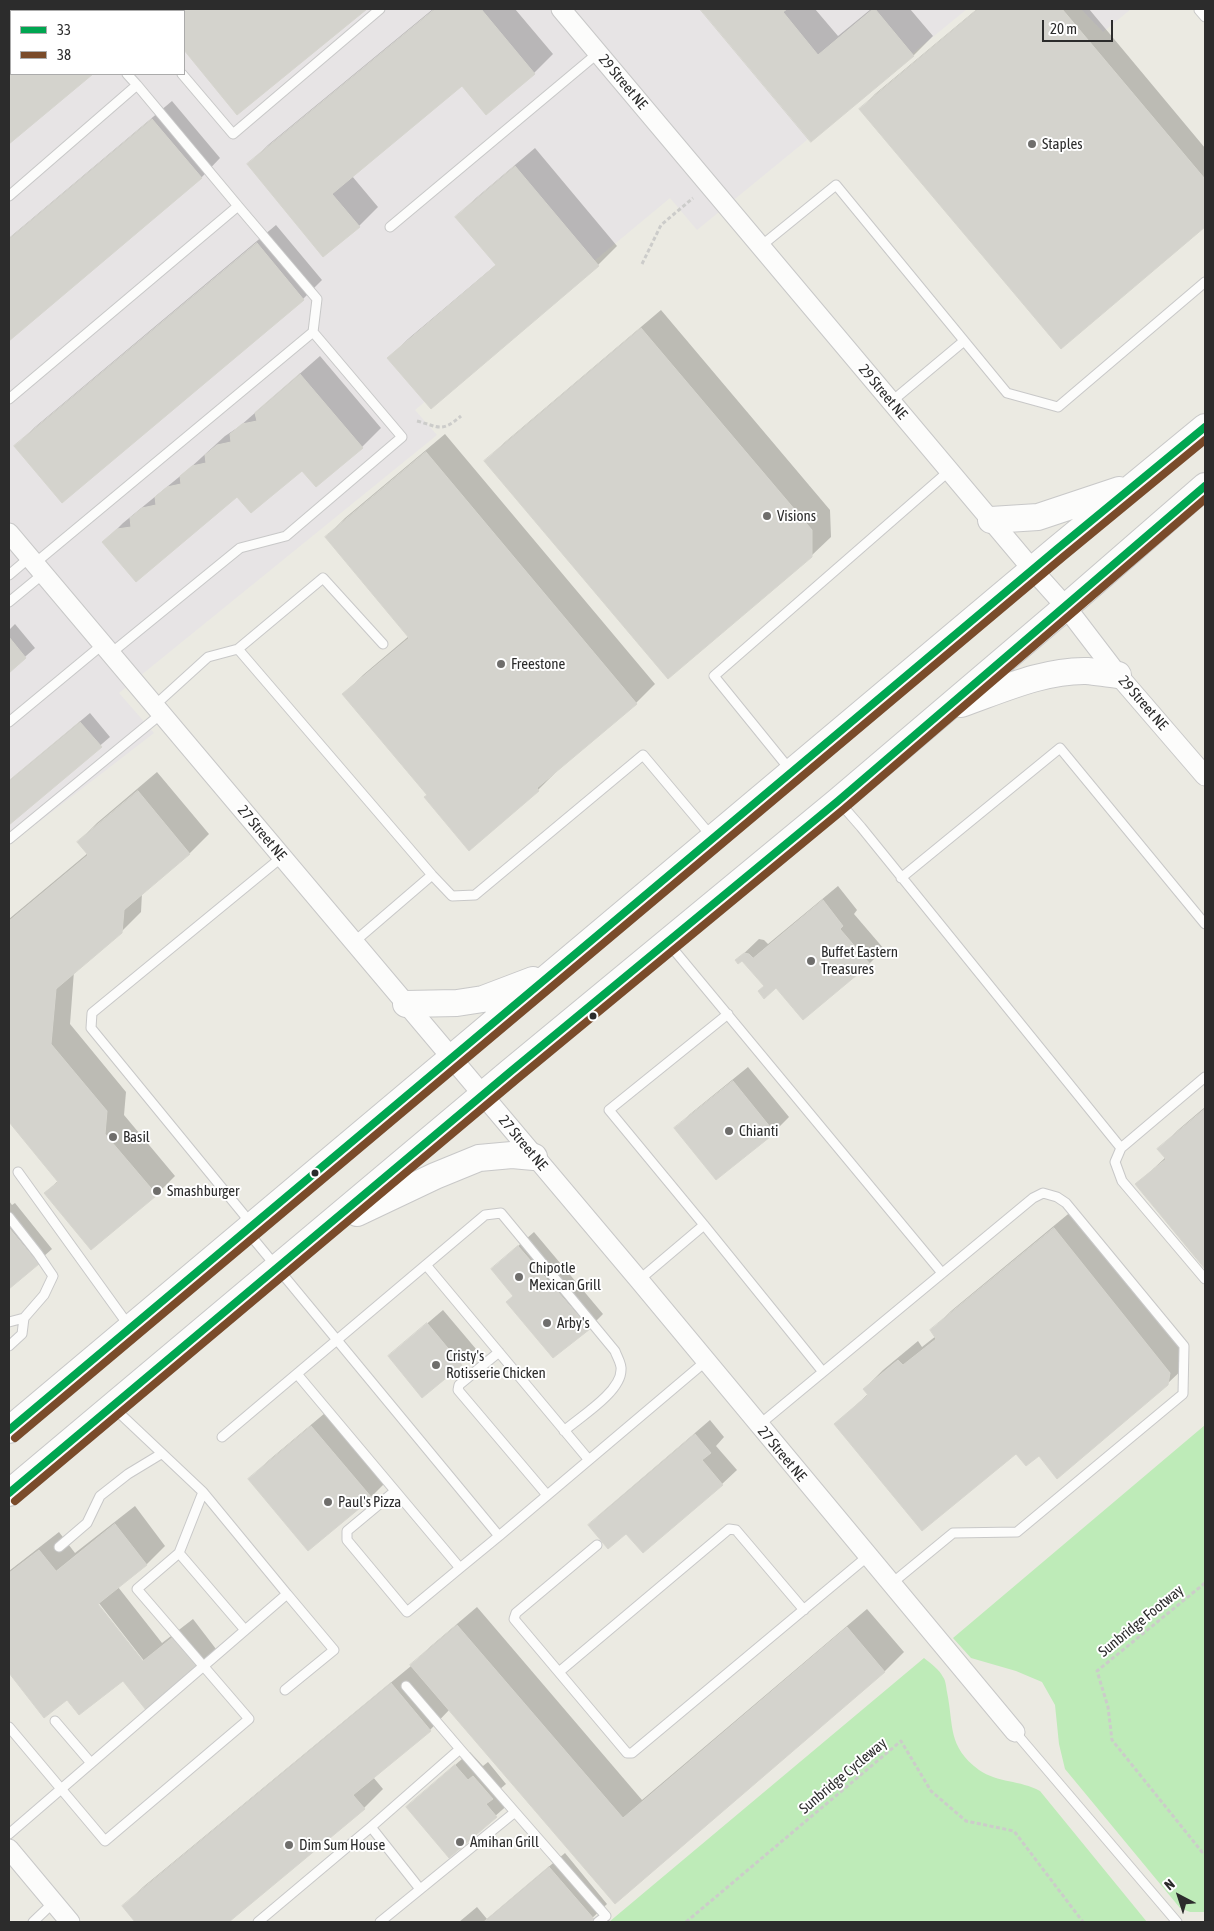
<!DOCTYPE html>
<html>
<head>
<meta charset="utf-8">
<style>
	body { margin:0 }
	#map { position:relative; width:1214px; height:1931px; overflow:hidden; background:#ebeae2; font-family:"Asap Condensed",sans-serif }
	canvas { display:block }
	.frame { position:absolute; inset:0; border:10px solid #2c2c2c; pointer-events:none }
	.legend { position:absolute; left:10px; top:10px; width:175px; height:65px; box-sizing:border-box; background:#fff; border:1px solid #ababab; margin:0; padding:6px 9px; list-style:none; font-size:15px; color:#2c2c2c }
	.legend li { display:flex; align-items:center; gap:10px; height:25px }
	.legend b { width:25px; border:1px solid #ababab }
	.north { position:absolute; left:1154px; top:1871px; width:50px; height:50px; -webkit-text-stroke:4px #fff; paint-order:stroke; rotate:320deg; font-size:14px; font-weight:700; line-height:20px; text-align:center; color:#2c2c2c }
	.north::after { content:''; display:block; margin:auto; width:18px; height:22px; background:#2c2c2c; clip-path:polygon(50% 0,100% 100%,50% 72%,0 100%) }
	.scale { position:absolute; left:1042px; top:20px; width:71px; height:22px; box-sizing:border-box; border:2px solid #2c2c2c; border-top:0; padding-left:6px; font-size:15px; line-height:18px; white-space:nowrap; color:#2c2c2c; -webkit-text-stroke:4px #fff; paint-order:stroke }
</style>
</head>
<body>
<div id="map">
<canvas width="1214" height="1931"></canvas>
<div class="frame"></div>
<ul class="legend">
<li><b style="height:6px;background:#00a651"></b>33</li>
<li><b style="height:6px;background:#7a4b2a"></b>38</li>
</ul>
<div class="north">N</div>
<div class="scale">20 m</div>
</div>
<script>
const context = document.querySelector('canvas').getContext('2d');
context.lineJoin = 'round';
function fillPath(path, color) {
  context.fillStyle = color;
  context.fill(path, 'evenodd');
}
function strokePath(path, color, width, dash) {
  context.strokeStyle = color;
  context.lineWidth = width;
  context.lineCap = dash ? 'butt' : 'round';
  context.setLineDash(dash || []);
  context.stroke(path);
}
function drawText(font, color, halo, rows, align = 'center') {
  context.font = font + ' "Asap Condensed",sans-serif';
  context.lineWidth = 4;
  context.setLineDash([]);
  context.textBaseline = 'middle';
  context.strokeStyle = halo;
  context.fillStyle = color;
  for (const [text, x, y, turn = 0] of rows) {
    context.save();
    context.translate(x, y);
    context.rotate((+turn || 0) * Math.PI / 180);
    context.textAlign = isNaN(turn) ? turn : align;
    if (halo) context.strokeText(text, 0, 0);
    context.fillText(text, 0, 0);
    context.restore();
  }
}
fillPath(new Path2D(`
	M 9,9 L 967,9 L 697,230 L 670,198 L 415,410 L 437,435 L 119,693 L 154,733 L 9,845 ZM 11,11 L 184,11 L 184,74 L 11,74 Z
	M 1081,9 L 1131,9 L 1103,32 Z`), '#e7e4e5');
fillPath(new Path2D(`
	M 1205,1425 L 1205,1912 L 1190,1912 L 1180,1908 L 1065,1769 L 1059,1744 L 1055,1705 L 1042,1682 L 1016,1671 L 971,1658 L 953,1638 Z
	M 924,1658 C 930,1663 940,1670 943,1677 C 946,1681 946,1687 947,1692 C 954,1726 947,1746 979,1770 C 998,1783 1020,1780 1040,1791 L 1147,1922 L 609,1922 Z`), '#beebb8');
fillPath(new Path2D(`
	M 31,9 L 93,9 L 95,11 L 28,11 Z
	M 157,9 L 365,9 L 238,113 L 184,48 L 184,11 L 154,11 Z
	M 433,9 L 515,9 L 553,54 L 534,73 L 463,84 L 352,176 L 378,207 L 359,226 L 249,164 L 268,145 Z
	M 701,9 L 815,9 L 838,36 L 871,9 L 910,9 L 933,36 L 914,55 L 811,140 Z
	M 977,9 L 1089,9 L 1205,148 L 1205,226 L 1061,347 L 861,109 L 875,94 Z
	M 11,25 L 11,74 L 91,74 L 9,143 L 9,27 Z
	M 172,101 L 220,158 L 201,178 L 9,339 L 9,238 Z
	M 535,148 L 617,246 L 598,265 L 431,407 L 389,358 L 408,339 L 497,264 L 457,217 L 476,198 Z
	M 276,225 L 322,280 L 303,299 L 62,501 L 16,446 L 35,427 Z
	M 661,310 L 830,510 L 831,537 L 811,556 L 486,461 L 505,442 Z
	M 320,356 L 381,428 L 362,447 L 237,495 L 104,542 L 123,523 L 190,468 L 225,436 L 240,426 Z
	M 445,434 L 655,684 L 636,703 L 556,770 L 557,771 L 538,790 L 429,794 L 344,694 L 363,675 L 409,636 L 326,537 L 345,518 Z
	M 15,624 L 35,648 L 9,671 L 9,630 Z
	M 90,713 L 110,737 L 9,824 L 9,781 Z
	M 157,772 L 209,834 L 190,853 L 142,893 L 141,912 L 121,932 L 74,971 L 70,1024 L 126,1092 L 124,1115 L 175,1176 L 155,1196 L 45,1193 L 59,1180 L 9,1120 L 9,919 L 88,853 L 78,842 L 97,823 Z
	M 838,886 L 857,910 L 854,914 L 884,949 L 870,963 L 803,1019 L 776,987 L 765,985 L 743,959 L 737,960 L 759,939 L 764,940 L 768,944 Z
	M 748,1067 L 789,1117 L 774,1132 L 716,1178 L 676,1129 L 690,1114 Z
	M 1205,1107 L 1205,1267 L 1137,1184 L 1166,1157 L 1159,1149 L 1178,1130 Z
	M 9,1201 L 12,1205 L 15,1203 L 52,1249 L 9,1287 Z
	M 1073,1210 L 1188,1354 L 1187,1365 L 1167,1384 L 1039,1454 L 836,1424 L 868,1394 L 864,1389 L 883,1370 L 918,1341 L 922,1347 L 936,1336 L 932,1330 L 951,1311 Z
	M 534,1232 L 603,1314 L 589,1328 L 514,1295 L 492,1269 Z
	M 443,1310 L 476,1349 L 422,1396 L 389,1356 Z
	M 331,1408 L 390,1478 L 371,1497 L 250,1479 L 269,1460 Z
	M 710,1420 L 724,1437 L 716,1446 L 737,1470 L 722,1484 L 643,1552 L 626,1532 L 589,1525 L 604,1511 Z
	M 135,1506 L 165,1546 L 146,1565 L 118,1587 L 162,1643 L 193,1619 L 216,1649 L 197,1668 L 123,1679 L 67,1698 L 44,1716 L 9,1671 L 9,1571 L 59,1532 L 75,1553 ZM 95,1598 L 145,1662 L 142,1662 L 93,1600 Z
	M 477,1607 L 642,1800 L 867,1609 L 904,1652 L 885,1671 L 615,1902 L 450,1709 L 430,1730 L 373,1777 L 383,1789 L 364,1808 L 227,1922 L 137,1922 L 124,1906 L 143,1887 L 411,1666 L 431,1646 Z
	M 470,1752 L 483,1766 L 488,1762 L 506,1784 L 500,1789 L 511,1802 L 449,1857 L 407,1807 Z
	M 565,1853 L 607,1904 L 588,1922 L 459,1922 L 477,1907 L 487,1919 Z`), '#0003');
const building = new Path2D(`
	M 32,9 L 58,9 L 60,11 L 29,11 Z
	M 155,9 L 367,9 L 237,115 L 184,50 L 184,11 L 152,11 Z
	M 435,9 L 481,9 L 535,74 L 486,115 L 462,86 L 332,194 L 360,227 L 323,257 L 247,164 Z
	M 700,9 L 787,9 L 783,12 L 818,55 L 873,9 L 875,9 L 914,56 L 811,142 Z
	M 978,9 L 1062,9 L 1205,179 L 1205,227 L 1061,349 L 859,109 Z
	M 11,27 L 11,74 L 93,74 L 9,144 L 9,29 Z
	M 152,119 L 202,178 L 9,341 L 9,239 Z
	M 515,166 L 599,266 L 431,409 L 387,358 L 496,265 L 455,217 Z
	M 257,243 L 304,300 L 62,503 L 14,446 Z
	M 641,328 L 812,530 L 812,557 L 668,679 L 484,461 Z
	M 300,374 L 363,448 L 316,487 L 302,471 L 251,513 L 237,497 L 136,582 L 102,542 L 117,529 L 131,527 L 130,518 L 142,508 L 156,505 L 155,497 L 167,487 L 181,484 L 180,476 L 192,466 L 206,463 L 205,455 L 217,445 L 231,442 L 230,434 L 242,424 L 257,421 L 255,413 Z
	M 426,452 L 637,704 L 537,788 L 539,791 L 469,851 L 424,797 L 427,795 L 342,694 L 409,638 L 325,537 Z
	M 9,637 L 26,658 L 9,673 Z
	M 80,722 L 102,747 L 9,825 L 9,781 Z
	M 138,791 L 190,854 L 124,910 L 122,933 L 56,989 L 51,1044 L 107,1111 L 105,1134 L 156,1194 L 156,1196 L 91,1250 L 44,1193 L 58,1182 L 9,1122 L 9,921 L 88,855 L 77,842 Z
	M 823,900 L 843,926 L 840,929 L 870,964 L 803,1020 L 776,988 L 764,999 L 758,991 L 764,986 L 742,961 L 738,964 L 735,960 L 744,953 L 749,954 L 753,958 Z
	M 733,1081 L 775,1133 L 716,1180 L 674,1128 Z
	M 1205,1109 L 1205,1269 L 1135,1184 L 1166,1159 L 1157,1149 Z
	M 9,1228 L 39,1264 L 9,1289 Z
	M 1054,1228 L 1170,1373 L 1168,1385 L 1057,1479 L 1039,1456 L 1026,1466 L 1016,1454 L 922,1531 L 834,1424 L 868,1395 L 863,1389 L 898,1360 L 903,1365 L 936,1339 L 930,1330 Z
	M 518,1246 L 590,1329 L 553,1358 L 506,1302 L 513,1296 L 491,1269 Z
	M 427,1323 L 462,1365 L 422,1398 L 388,1356 Z
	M 311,1426 L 372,1498 L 308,1551 L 248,1479 Z
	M 695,1434 L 711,1453 L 702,1460 L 723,1485 L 643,1553 L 626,1534 L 608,1549 L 588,1525 Z
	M 115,1524 L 147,1565 L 98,1604 L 143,1661 L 173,1637 L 198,1669 L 146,1710 L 123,1681 L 79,1715 L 67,1700 L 44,1718 L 9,1673 L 9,1573 L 39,1550 L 56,1571 Z
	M 457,1625 L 623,1818 L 847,1627 L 885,1672 L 615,1904 L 410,1665 Z
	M 391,1683 L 431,1731 L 353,1795 L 365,1809 L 229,1922 L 135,1922 L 122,1906 Z
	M 455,1765 L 468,1780 L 473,1776 L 493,1799 L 486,1804 L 497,1817 L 449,1858 L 406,1807 Z
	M 549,1867 L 594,1919 L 590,1922 L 484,1922 Z`);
fillPath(building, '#d4d3cd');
strokePath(building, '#d6d5ce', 1);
const service = new Path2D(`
	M 71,9 L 73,11
	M 1199,10 L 1205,17
	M 127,74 L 137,85
	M 182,74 L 233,134 L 380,9
	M 9,196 L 137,85 L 238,206
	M 390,227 L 598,53
	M 761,246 L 836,185 L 1007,393 L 1058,407 L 1205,282
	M 9,399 L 238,206 L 317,299 L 313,332
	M 891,402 L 964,341
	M 34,564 L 313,332 L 402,437 L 286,536 L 240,548 L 110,654
	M 9,575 L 29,558
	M 9,602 L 43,574
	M 238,649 L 323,578 L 383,644
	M 154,706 L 208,657 L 238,649 L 432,875 L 452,896 L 475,895 L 643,755 L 712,837
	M 9,722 L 102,645
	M 791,771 L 714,676 L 949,471
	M 840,803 L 861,827 L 1121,1148 L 1205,1077
	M 9,839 L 161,714
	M 282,857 L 92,1013 L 91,1028 L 245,1216 L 246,1230 L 499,1536 L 706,1361
	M 901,878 L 1060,748 L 1205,924
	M 354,942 L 432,875
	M 669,944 L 942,1273
	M 1121,1148 L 1115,1162 L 1122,1181 L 1205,1279
	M 18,1172 L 129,1326
	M 9,1217 L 38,1254 L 53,1276 L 44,1295 L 24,1318 L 9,1322
	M 704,1225 L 609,1110 L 728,1014
	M 426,1265 L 589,1460
	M 639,1280 L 704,1225 L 823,1372
	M 9,1346 L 22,1334 L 24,1318
	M 499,1352 L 459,1385 L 458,1390 L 547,1495
	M 297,1374 L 460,1568 L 499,1536
	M 759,1425 L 1033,1198 L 1043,1193 L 1057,1197 L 1066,1203 L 1184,1346 L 1183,1394 L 1017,1532 L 953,1533 L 891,1584
	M 222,1437 L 485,1215 L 501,1213 L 615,1351 C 617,1357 622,1364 621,1370 C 621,1392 580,1417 564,1431
	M 395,1491 L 347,1531 L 347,1540 L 407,1612 L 460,1568
	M 203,1492 L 179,1553 L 245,1630
	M 597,1545 L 516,1613 L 514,1619 L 627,1753 L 632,1753 L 868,1556
	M 59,1547 L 87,1523 L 100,1496 L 128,1474 L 161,1454
	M 559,1672 L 729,1529 L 736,1530 L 804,1610
	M 285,1690 L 334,1650 L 287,1594
	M 55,1721 L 91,1763
	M 9,1727 L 105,1841 L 249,1719 L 137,1589 L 179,1553
	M 1015,1732 L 1177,1922
	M 460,1749 L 515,1812
	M 371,1827 L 420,1889
	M 9,1834 L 287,1594 L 203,1492 L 114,1408
	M 33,1922 L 54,1902
	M 258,1922 L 371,1827 L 460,1749 L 406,1686
	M 380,1922 L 515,1812 L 606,1916 L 598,1922`);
const minor = new Path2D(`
	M 561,9 L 1032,569 L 1066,607 L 1118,675 L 1205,776
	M 9,533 L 639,1280 L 1015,1732
	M 9,1849 L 70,1922`);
const secondary = new Path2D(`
	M 991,520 L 1038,517 L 1119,490
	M 961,704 C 1001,690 1044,670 1087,671 C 1097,672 1108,674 1118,675
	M 406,1004 L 457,1003 L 483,999 L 533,980
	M 357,1213 L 435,1176 L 479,1158 L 512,1155 L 534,1157
	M 9,1430 L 1057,549 L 1205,427
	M 9,1493 L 510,1072 L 838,801 L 1066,607 L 1205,486`);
strokePath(service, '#c8c8c8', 11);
strokePath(minor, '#c8c8c8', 21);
strokePath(secondary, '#c8c8c8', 28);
strokePath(new Path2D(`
	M 642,264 L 661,225 L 693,198
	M 417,421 C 440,427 441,433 461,416
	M 1205,1583 L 1097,1671 L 1108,1707 L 1112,1740 L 1202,1852 L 1205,1850
	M 686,1922 L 901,1741 L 931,1791 L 966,1821 L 1014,1831 L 1083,1922`), '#ccccca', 3, [4, 2.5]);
strokePath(service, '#fcfcfb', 9);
strokePath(minor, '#fcfcfb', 19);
strokePath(secondary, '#fcfcfb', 26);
strokePath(new Path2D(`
	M 9,1430 L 1057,549 L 1205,427
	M 9,1493 L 510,1072 L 838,801 L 1205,486`), '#00a651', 8);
strokePath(new Path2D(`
	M 15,1438 L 1063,557 L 1205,440
	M 15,1501 L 516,1080 L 844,809 L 1205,499`), '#7a4b2a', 8);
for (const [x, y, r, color] of [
	[1032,144,5,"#6f6e6c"],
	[767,516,5,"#6f6e6c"],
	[501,664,5,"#6f6e6c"],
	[811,961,5,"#6f6e6c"],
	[593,1016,4.5,"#2c2c2c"],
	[729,1131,5,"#6f6e6c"],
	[113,1137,5,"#6f6e6c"],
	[315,1173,4.5,"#2c2c2c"],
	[157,1191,5,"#6f6e6c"],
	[519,1277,5,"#6f6e6c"],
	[547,1323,5,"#6f6e6c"],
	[436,1365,5,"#6f6e6c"],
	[328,1502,5,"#6f6e6c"],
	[460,1842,5,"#6f6e6c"],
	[289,1845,5,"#6f6e6c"]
]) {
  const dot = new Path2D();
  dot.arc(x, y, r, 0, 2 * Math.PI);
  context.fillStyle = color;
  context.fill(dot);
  strokePath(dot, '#fff', 2);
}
drawText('15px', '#2c2c2c', '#fff', [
	["29 Street NE",623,82,50],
	["29 Street NE",883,392,50],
	["29 Street NE",1143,703,49],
	["27 Street NE",262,833,50],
	["27 Street NE",523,1143,50],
	["27 Street NE",782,1454,50],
	["Sunbridge Footway",1141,1621,-39],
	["Sunbridge Cycleway",843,1776,-40]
]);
drawText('15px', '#2c2c2c', '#fff', [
	["Staples",1042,144],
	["Visions",777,516],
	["Freestone",511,664],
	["Buffet Eastern",821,952],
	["Treasures",821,969],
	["Chianti",739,1131],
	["Basil",123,1137],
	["Smashburger",167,1191],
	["Chipotle",529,1268],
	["Mexican Grill",529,1285],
	["Arby's",557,1323],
	["Cristy's",446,1356],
	["Rotisserie Chicken",446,1373],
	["Paul's Pizza",338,1502],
	["Amihan Grill",470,1842],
	["Dim Sum House",299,1845]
], 'left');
</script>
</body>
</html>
